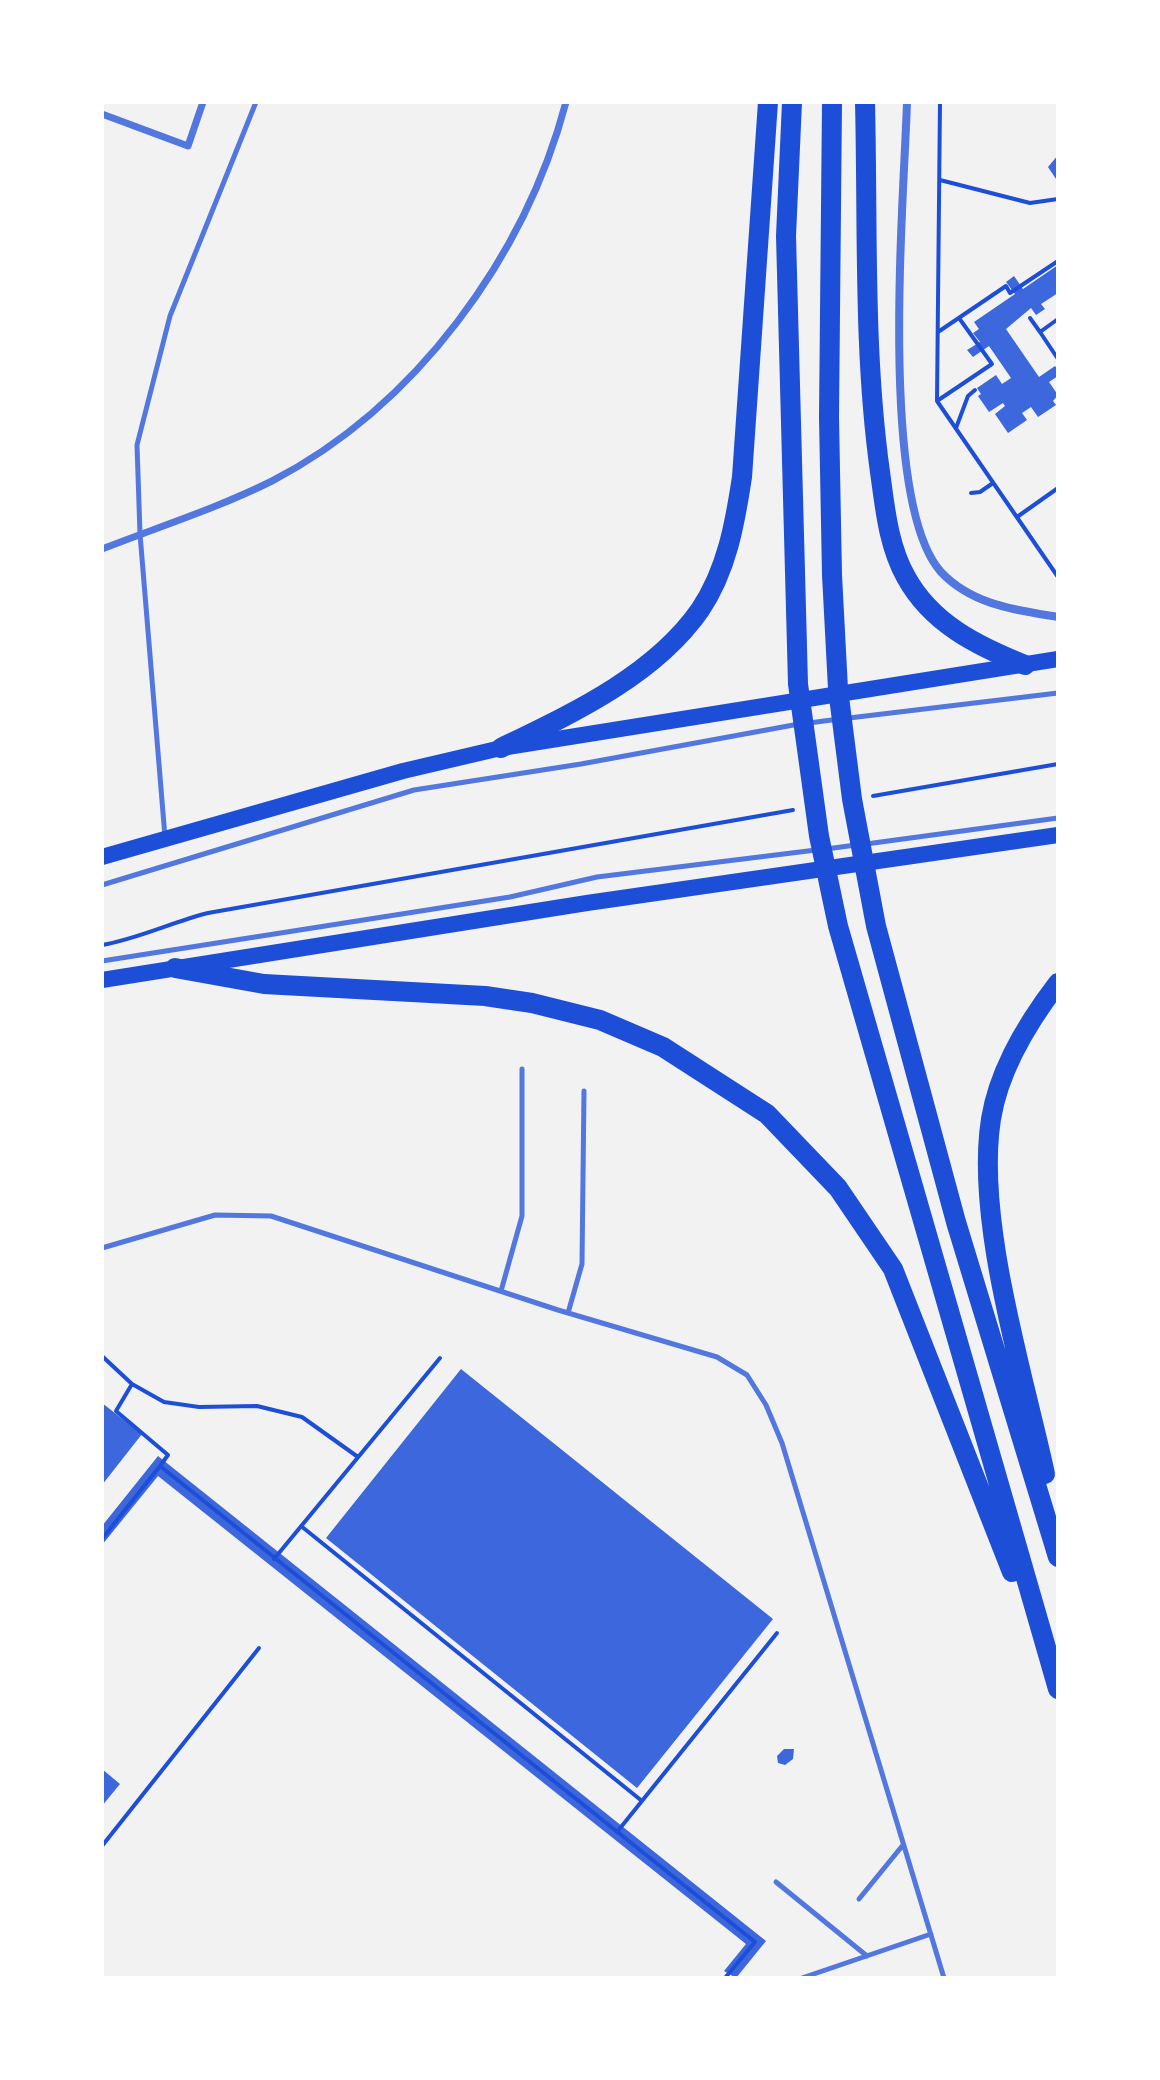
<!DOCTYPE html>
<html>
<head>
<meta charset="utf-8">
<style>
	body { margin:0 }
	#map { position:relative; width:1160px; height:2080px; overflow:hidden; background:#f2f2f2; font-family:"Exo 2",sans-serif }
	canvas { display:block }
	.frame { position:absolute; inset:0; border:104px solid #fff; pointer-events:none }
</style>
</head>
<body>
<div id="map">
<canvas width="1160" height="2080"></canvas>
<div class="frame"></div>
</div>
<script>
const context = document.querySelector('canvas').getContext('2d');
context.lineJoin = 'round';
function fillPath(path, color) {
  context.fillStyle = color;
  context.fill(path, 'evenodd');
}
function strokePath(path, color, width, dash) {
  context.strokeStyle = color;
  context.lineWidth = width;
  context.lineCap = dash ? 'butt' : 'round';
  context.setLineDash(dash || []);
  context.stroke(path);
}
fillPath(new Path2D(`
	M 1058,155 L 1058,182 L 1048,167 Z
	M 1058,265 L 1058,293 L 1041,304 L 1045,309 L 1036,315 L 1031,308 L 1006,329 L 1039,377 L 1055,366 L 1058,370 L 1058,376 L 1049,382 L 1058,395 L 1053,401 L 1056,405 L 1038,417 L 1031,407 L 1022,413 L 1027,420 L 1008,433 L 995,414 L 1005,406 L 1003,403 L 989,412 L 978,396 L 981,394 L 977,388 L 996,375 L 1002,384 L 1011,378 L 989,346 L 973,357 L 967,350 L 980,342 L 973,333 L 979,329 L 974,322 L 1015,294 L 1006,282 L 1014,276 L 1023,289 Z
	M 461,1369 L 773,1619 L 637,1788 L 326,1538 Z
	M 102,1403 L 142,1434 L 102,1485 Z
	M 158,1456 L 766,1941 L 736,1978 L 724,1971 L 746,1944 L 158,1476 L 102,1545 L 102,1526 Z
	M 784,1749 L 794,1749 L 793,1759 L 785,1765 L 778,1763 L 777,1756 Z
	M 102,1769 L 120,1784 L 102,1806 Z`), '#3d67dc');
strokePath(new Path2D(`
	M 940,102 L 937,401 L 1058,577
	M 940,180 L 1030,203 L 1058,199
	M 1030,318 L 1040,332
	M 1058,319 L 1040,332 L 1058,359
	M 938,332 L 1006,286 L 1010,293 L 1058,261
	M 937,401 L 992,364 L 959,318
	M 956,428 L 968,396 L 975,390
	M 971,493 L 980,492 L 993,483
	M 1017,517 L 1058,488
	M 873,796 L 1058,764
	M 102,945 C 138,939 172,922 208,913 L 793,810
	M 102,1356 L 132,1384 L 116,1411 L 168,1455 L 160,1466
	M 132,1384 L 164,1402 L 199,1407 L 257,1406 L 302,1417 L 358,1457
	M 301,1526 L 642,1801
	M 102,1539 L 160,1466 L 755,1942 L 725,1978
	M 274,1559 L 440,1358
	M 617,1832 L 777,1633
	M 102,1846 L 259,1648`), '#1d4ed8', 4);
strokePath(new Path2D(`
	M 849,718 L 1058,693
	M 809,723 L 839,719
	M 165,837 L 140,534 L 137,445 L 170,316 L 256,102
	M 866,844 L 1058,818
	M 826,849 L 856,845
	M 102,885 L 414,790 L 581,764 L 799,724
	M 102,961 L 510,897 L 597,877 L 816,850
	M 102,1248 L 215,1215 L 271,1216 L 558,1310 L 717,1357 L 747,1375 L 766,1405 L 782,1443 L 944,1978
	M 501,1291 L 522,1216 L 522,1069
	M 568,1313 L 582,1264 L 584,1091
	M 776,1882 L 867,1956
	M 859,1899 L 903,1845
	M 802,1978 L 931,1934`), '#5277de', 5);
strokePath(new Path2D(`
	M 102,114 L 188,146 L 203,102
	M 102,549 C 158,527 218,508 272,481 C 416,406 525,257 566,102`), '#5277de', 7);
strokePath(new Path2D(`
	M 907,102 C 904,200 878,502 941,572 C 972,605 1016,610 1058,617`), '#5277de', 8);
strokePath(new Path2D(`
	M 102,857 L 403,771 L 501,748 L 1058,659
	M 102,980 L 587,903 L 1058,835`), '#1d4ed8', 16);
strokePath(new Path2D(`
	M 792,102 L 786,236 L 798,684 L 819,836 L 838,926 L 1058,1689
	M 832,102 L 829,417 L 832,575 L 838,689 L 852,799 L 876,926 L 956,1222 L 1058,1557
	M 865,102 C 868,225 863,350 880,472 C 885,507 888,545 906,577 C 931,623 977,646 1025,665
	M 501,748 C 571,714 654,676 700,610 C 727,570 735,523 742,477 L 768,102
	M 175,968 L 264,984 L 485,996 L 532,1003 L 600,1020 L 663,1047 L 767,1114 L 838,1188 L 893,1269 L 1012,1572
	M 1045,1474 C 1023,1372 975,1220 991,1119 C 999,1069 1028,1022 1058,983`), '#1d4ed8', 20);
</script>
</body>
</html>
